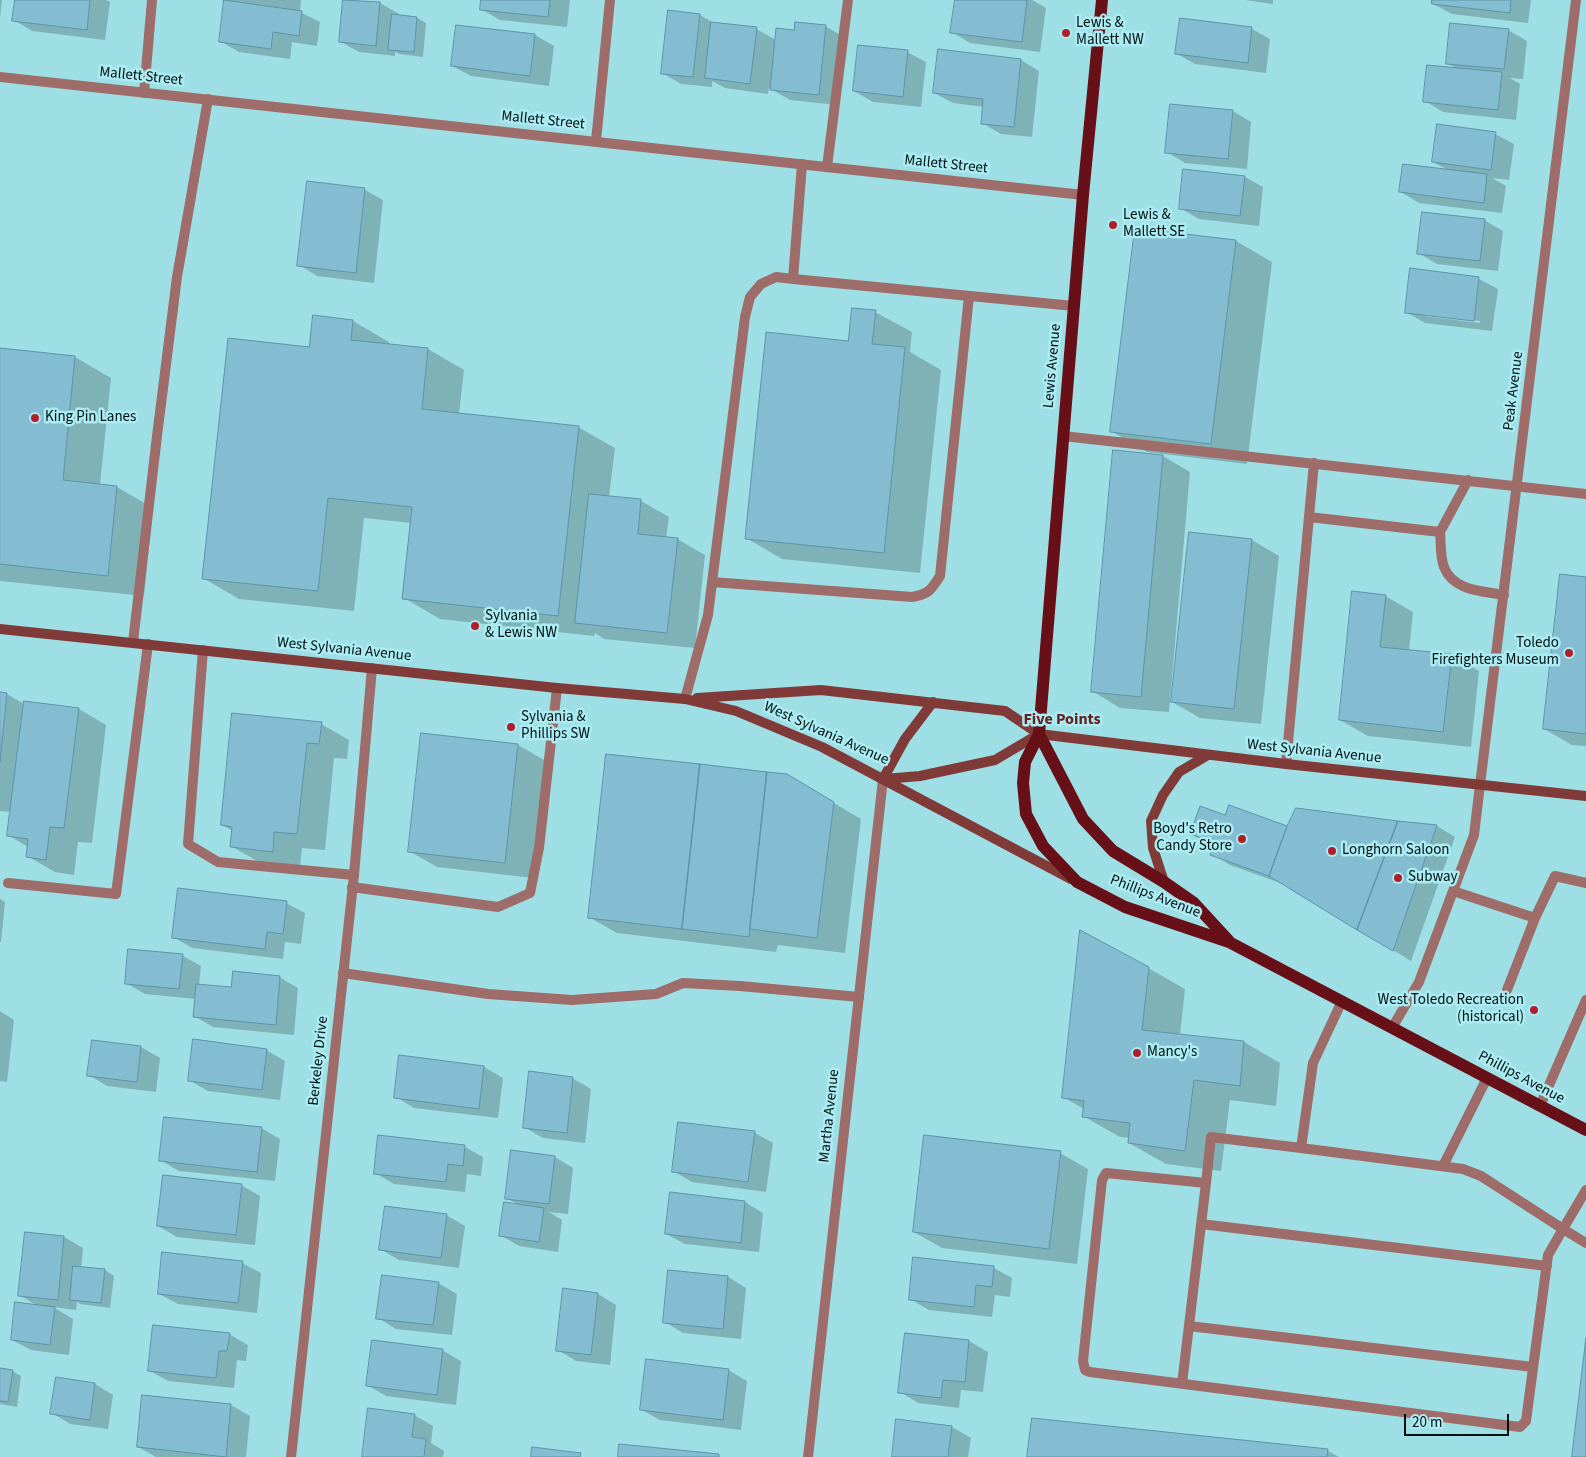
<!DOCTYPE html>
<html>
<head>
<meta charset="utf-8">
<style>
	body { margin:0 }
	#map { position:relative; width:1586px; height:1457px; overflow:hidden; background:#9edfe5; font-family:"Source Sans 3",sans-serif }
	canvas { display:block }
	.scale { position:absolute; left:1404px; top:1414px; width:105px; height:22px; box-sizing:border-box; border:2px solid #001012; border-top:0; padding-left:6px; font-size:15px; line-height:18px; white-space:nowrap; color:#001012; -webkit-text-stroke:4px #abecf2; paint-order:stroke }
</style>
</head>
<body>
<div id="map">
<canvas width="1586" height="1457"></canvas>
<div class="scale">20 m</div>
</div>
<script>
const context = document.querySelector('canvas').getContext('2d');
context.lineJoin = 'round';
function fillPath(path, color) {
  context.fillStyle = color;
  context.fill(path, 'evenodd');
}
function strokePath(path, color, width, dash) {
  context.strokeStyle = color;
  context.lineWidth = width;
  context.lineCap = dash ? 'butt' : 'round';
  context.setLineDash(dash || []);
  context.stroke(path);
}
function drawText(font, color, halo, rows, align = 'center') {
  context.font = font + ' "Source Sans 3",sans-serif';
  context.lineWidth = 5;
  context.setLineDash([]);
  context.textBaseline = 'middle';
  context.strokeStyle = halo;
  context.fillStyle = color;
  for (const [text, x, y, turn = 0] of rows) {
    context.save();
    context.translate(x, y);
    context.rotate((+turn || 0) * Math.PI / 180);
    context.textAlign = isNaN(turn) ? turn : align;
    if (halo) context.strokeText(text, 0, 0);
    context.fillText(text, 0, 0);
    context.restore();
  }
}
fillPath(new Path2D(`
	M 0,0 L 2,0 L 0,18 Z
	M 16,0 L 106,0 L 110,2 L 105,40 L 32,31 L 14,20 Z
	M 222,0 L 301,0 L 300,12 L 320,22 L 317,46 L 292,42 L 290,59 L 239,52 L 220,41 L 225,2 Z
	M 345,0 L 380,3 L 399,14 L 398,16 L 417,18 L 426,23 L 423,57 L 399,54 L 395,52 L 395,56 L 359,52 L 341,42 Z
	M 482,0 L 570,0 L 567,27 L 500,20 L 481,9 Z
	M 956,0 L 1032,0 L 1046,8 L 1040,52 L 970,43 L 952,32 Z
	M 1245,0 L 1273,0 L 1273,4 Z
	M 1433,0 L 1531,0 L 1528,23 L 1452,14 L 1433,4 Z
	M 700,15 L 714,23 L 756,29 L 776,40 L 795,31 L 825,26 L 844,37 L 837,105 L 790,100 L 769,88 L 768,94 L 725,88 L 712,81 L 712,87 L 681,84 L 662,73 Z
	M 1181,20 L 1252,29 L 1270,39 L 1266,73 L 1195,64 L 1177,54 Z
	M 457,26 L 535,35 L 554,46 L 549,86 L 471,76 L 452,66 Z
	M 1508,30 L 1527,41 L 1523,79 L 1510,78 L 1520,84 L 1516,120 L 1443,112 L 1425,101 L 1458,69 L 1447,63 Z
	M 907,52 L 926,62 L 921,107 L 873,102 L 854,91 Z
	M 1021,60 L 1039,71 L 1032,137 L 1001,134 L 982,123 L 984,107 L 953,103 L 934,93 Z
	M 1233,111 L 1251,122 L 1247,169 L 1185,163 L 1167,152 Z
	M 1495,134 L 1514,144 L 1509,180 L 1492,178 L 1506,186 L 1502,213 L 1419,203 L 1401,192 L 1448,170 L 1433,162 Z
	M 1245,177 L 1263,187 L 1259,226 L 1199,219 L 1180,208 Z
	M 308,183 L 365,190 L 383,200 L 374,283 L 317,276 L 299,265 Z
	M 1484,220 L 1503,231 L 1498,271 L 1437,264 L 1418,253 Z
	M 1236,241 L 1272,262 L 1247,464 L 1147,452 L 1111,431 Z
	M 1412,270 L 1479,279 L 1498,289 L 1492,331 L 1425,323 L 1406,312 ZM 1424,314 L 1480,321 L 1480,323 L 1424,316 Z
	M 875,312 L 912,332 L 910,352 L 941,370 L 920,573 L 782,559 L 746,538 L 850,342 Z
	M 353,321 L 389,342 L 389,345 L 428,349 L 464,370 L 459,414 L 578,427 L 615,448 L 609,497 L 641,501 L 669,517 L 666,538 L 677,539 L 705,555 L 695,648 L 604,639 L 595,633 L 594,636 L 440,619 L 404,598 L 412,523 L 364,518 L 354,611 L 239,599 L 203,578 L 311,348 Z
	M 0,350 L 75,357 L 111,378 L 100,485 L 117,487 L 153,508 L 144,596 L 0,581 Z
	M 1163,456 L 1190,472 L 1169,712 L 1120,708 L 1092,691 Z
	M 1252,540 L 1279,556 L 1261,724 L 1200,718 L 1172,702 Z
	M 1586,578 L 1586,746 L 1572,745 L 1544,729 Z
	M 1385,596 L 1413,612 L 1409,651 L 1451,655 L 1479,671 L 1471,747 L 1368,736 L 1340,720 Z
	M 0,693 L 7,694 L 24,704 L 79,709 L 106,725 L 92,843 L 78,842 L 74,875 L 55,872 L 27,856 L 28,847 L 8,835 L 11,812 L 0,811 Z
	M 321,724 L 349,740 L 347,759 L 334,758 L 325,850 L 302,848 L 300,867 L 259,862 L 231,846 L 233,831 L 222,825 Z
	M 422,735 L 518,745 L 546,761 L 533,878 L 437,867 L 409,851 Z
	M 607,755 L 786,775 L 861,819 L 845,953 L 778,945 L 776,952 L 617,933 L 589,917 Z
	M 1226,817 L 1287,828 L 1398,822 L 1437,826 L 1455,837 L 1411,961 L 1286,885 L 1230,865 L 1212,854 L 1214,846 L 1192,834 Z
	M 0,899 L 5,902 L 1,942 L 0,942 Z
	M 286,903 L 305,913 L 301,944 L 285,942 L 283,959 L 192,948 L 173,937 Z
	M 183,956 L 201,966 L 199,985 L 233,989 L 279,977 L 298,988 L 294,1035 L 213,1027 L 194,1016 L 196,999 L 145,994 L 126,983 Z
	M 1148,968 L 1185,989 L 1180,1035 L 1244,1042 L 1280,1063 L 1276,1106 L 1230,1100 L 1221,1171 L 1166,1164 L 1129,1143 L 1130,1138 L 1120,1137 L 1083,1116 L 1084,1109 L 1063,1097 Z
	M 0,1011 L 14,1020 L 7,1082 L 0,1081 Z
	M 93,1041 L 141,1047 L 160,1058 L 156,1092 L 107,1086 L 89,1075 Z
	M 266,1050 L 285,1061 L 280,1100 L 208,1091 L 189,1080 Z
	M 400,1056 L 484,1067 L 503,1078 L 498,1118 L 414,1108 L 396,1097 Z
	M 572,1078 L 591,1089 L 585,1143 L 543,1138 L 524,1127 Z
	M 261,1128 L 280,1139 L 275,1181 L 179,1171 L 160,1160 Z
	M 755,1133 L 773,1143 L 766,1192 L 692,1182 L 673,1171 Z
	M 465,1147 L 483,1157 L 481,1176 L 467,1174 L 465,1192 L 394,1184 L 375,1173 Z
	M 1060,1153 L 1088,1169 L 1077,1264 L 942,1248 L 914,1232 Z
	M 555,1157 L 573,1168 L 568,1214 L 549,1212 L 562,1220 L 558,1252 L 519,1246 L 500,1235 L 519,1205 L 506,1198 Z
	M 241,1185 L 260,1196 L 255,1245 L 177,1237 L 158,1226 Z
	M 745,1202 L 763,1213 L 759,1252 L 685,1244 L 666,1234 Z
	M 446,1215 L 465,1226 L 459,1268 L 399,1260 L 380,1249 Z
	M 26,1233 L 64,1237 L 83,1248 L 81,1268 L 105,1270 L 114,1276 L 110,1308 L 80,1304 L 77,1302 L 76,1310 L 53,1307 L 73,1319 L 69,1355 L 31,1350 L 12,1340 L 38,1306 L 19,1295 Z
	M 915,1259 L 994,1268 L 1012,1278 L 1010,1297 L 995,1295 L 992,1317 L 929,1310 L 910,1299 Z
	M 242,1263 L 261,1273 L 257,1313 L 178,1304 L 159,1294 Z
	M 728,1277 L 746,1288 L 741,1339 L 683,1333 L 665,1322 Z
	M 438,1283 L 457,1294 L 452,1335 L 396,1329 L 378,1318 Z
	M 598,1294 L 616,1305 L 610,1365 L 576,1361 L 558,1350 Z
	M 229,1334 L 248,1345 L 246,1361 L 237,1360 L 234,1388 L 168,1381 L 150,1371 Z
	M 907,1334 L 969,1341 L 988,1352 L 983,1392 L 961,1390 L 959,1408 L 918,1403 L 900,1392 Z
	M 442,1350 L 461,1361 L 456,1405 L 386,1396 L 367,1385 Z
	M 0,1370 L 12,1371 L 21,1376 L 17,1407 L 0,1404 Z
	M 728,1370 L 747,1381 L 741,1430 L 660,1420 L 642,1410 Z
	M 95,1384 L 113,1395 L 108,1429 L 70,1424 L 52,1413 Z
	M 143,1396 L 231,1405 L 250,1416 L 246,1457 L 156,1457 L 138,1447 Z
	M 414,1415 L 433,1426 L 431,1443 L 444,1451 L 443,1457 L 363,1457 Z
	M 898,1420 L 952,1427 L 971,1438 L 968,1457 L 893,1457 Z
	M 1328,1451 L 1339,1457 L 1029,1457 Z`), '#0003');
const building = new Path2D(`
	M 15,0 L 90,0 L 87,30 L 12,21 Z
	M 224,0 L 302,11 L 299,36 L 273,32 L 271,49 L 219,42 Z
	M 343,0 L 380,2 L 376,46 L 339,42 Z
	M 481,0 L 550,0 L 548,17 L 480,10 Z
	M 955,0 L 1027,0 L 1022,42 L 950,33 Z
	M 1432,0 L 1511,0 L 1510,13 L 1432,4 Z
	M 668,10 L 700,14 L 693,77 L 661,74 Z
	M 392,14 L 417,17 L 414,52 L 388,50 Z
	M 1180,18 L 1252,27 L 1248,63 L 1175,54 Z
	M 711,22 L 757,27 L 750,84 L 705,78 Z
	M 795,22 L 826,25 L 819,95 L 770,90 L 776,28 L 794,30 Z
	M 1450,23 L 1509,29 L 1504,69 L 1446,64 Z
	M 456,25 L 535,34 L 530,76 L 451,66 Z
	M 858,45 L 908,50 L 903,97 L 853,91 Z
	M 938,49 L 1021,59 L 1014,127 L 981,124 L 983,99 L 933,93 Z
	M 1427,65 L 1502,72 L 1498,110 L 1423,102 Z
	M 1170,104 L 1233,110 L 1228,159 L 1165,153 Z
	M 1437,124 L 1496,132 L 1491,170 L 1432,162 Z
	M 1403,164 L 1487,174 L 1484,203 L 1399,192 Z
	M 1183,169 L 1245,176 L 1240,216 L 1179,209 Z
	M 307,181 L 365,188 L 356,273 L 297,266 Z
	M 1422,212 L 1485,219 L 1480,261 L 1417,254 Z
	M 1135,228 L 1236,240 L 1211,444 L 1110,432 Z
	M 1410,268 L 1479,277 L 1474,321 L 1405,313 Z
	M 852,308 L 876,310 L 872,344 L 905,347 L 884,553 L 745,539 L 766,332 L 848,341 Z
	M 313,315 L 353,320 L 351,340 L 428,348 L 422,409 L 579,426 L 558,616 L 402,599 L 412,507 L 328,498 L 318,591 L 202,579 L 228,338 L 309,347 Z
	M 0,348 L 75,356 L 63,480 L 117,486 L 108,576 L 0,564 Z
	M 1113,450 L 1163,455 L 1141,697 L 1091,692 Z
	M 589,494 L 641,499 L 638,534 L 678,538 L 667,633 L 575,623 Z
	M 1189,532 L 1252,539 L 1234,709 L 1171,702 Z
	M 1560,574 L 1586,577 L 1586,734 L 1543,729 Z
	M 1352,591 L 1386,595 L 1380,647 L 1452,654 L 1443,732 L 1339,720 Z
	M 0,692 L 7,693 L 0,762 Z
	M 24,701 L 79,708 L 64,828 L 50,827 L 46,860 L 26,857 L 28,839 L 7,836 Z
	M 232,713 L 322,722 L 319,744 L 307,743 L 297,834 L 274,832 L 273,852 L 230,847 L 232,827 L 221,825 Z
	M 421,733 L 518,744 L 505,863 L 408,852 Z
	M 606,754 L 700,764 L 682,929 L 588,918 Z
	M 700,764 L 767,772 L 749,937 L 682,929 Z
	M 767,772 L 787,774 L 834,802 L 817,938 L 750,929 Z
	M 1229,805 L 1287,826 L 1269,876 L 1210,855 L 1214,843 L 1190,834 L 1200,806 L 1225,815 Z
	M 1296,808 L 1398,821 L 1357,930 L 1269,876 L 1287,826 Z
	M 1398,821 L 1437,825 L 1393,951 L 1357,930 Z
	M 178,888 L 287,901 L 283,934 L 267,932 L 265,949 L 172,938 Z
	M 1080,930 L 1149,967 L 1142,1030 L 1244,1041 L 1240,1086 L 1194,1080 L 1185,1151 L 1128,1143 L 1130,1123 L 1082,1117 L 1084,1101 L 1062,1098 Z
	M 128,949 L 183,954 L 179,989 L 125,984 Z
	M 233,971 L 280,976 L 276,1025 L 193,1017 L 196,984 L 231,987 Z
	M 193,1039 L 267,1049 L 262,1090 L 188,1081 Z
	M 92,1040 L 141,1046 L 137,1082 L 87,1076 Z
	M 399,1055 L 484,1066 L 479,1109 L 394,1098 Z
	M 529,1071 L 573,1077 L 567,1133 L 523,1128 Z
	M 164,1117 L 262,1127 L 257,1172 L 159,1161 Z
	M 678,1122 L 755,1131 L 748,1182 L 672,1172 Z
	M 378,1135 L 465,1145 L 463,1166 L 448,1164 L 446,1182 L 374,1174 Z
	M 924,1135 L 1061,1151 L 1049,1249 L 913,1232 Z
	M 511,1150 L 555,1156 L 549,1204 L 505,1199 Z
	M 163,1175 L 242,1184 L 236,1235 L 157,1226 Z
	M 670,1192 L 745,1201 L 741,1243 L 665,1234 Z
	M 504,1202 L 544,1208 L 539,1242 L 499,1236 Z
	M 385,1206 L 447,1214 L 441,1258 L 379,1250 Z
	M 25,1232 L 64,1236 L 58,1300 L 18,1296 Z
	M 162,1252 L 243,1261 L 238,1303 L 158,1294 Z
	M 913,1257 L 994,1266 L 992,1287 L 976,1285 L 974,1307 L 909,1300 Z
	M 73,1266 L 105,1269 L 101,1303 L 70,1300 Z
	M 668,1270 L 728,1276 L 723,1329 L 663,1323 Z
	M 382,1275 L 439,1282 L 433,1325 L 376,1319 Z
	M 563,1288 L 598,1293 L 591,1355 L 556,1351 Z
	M 15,1302 L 55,1307 L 50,1345 L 11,1340 Z
	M 153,1325 L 230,1333 L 227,1351 L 219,1351 L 216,1378 L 148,1371 Z
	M 905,1333 L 969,1340 L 965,1382 L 943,1380 L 941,1398 L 898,1393 Z
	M 1586,1338 L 1586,1457 L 1572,1457 Z
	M 372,1340 L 443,1349 L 437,1395 L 366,1386 Z
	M 646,1359 L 729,1369 L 723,1420 L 640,1410 Z
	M 0,1368 L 13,1370 L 8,1402 L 0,1401 Z
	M 56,1377 L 95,1383 L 90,1420 L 50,1414 Z
	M 142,1395 L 231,1404 L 226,1457 L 137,1447 Z
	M 368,1408 L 415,1414 L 412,1437 L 426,1439 L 424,1457 L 362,1457 Z
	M 1032,1418 L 1328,1449 L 1327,1457 L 1027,1457 Z
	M 896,1419 L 952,1426 L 948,1457 L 892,1457 Z
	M 619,1444 L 719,1454 L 719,1457 L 618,1457 Z
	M 532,1447 L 581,1453 L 580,1457 L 531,1457 Z`);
fillPath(building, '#84bcd1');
strokePath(building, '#5c93a8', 1);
strokePath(new Path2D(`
	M 827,167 L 848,0
	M 793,279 L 802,164
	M 1063,436 L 1586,494
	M 1309,517 L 1440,532 C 1441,543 1440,557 1444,567 C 1453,591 1483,591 1504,595
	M 1440,532 L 1468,480
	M 712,582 L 912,597 C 929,594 931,590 940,576 L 969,296
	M 133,642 L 157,436 L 177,277 L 208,99
	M 203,650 L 188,844 L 218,862 L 354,875
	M 685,699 L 708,615 L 745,317 L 750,297 L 761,284 L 776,277 L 793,279 L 1074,306
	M 1286,764 L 1314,463
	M 8,883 L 116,894 L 148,644
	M 352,887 L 498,907 L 530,893 L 539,848 L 557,688
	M 1453,891 L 1535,918
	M 343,973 L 488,994 L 572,1000 L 656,994 L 683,983 L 740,986 L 859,997
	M 1507,990 L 1535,918 L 1555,876 L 1586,883
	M 1342,1001 L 1313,1063 L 1301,1148 L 1463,1169 L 1481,1176 L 1563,1229 L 1586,1190
	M 1392,1028 L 1419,982 L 1474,835 L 1480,785
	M 1540,1106 L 1586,1000
	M 1443,1166 L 1487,1078
	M 1206,1183 L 1211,1137 L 1301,1148
	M 1201,1224 L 1547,1266
	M 1189,1326 L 1533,1367
	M 1182,1384 L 1206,1183 L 1106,1173 L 1102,1180 L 1083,1361 L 1085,1370 L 1090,1372 L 1520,1427 L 1526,1421 L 1548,1255 L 1563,1229 L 1586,1243`), '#9e6d6a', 10);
strokePath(new Path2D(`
	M 0,77 L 1083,195
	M 144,93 L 152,0
	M 596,141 L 610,0
	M 1480,785 L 1576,0
	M 291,1457 L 354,875 L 372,668
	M 808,1457 L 883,779`), '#9e6d6a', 10);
strokePath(new Path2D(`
	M 0,629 L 557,688 L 685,699 L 736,711 L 822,747 L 1071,879
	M 697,698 L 821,690 L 1005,711 L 1039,734 L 1286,764 L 1586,796
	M 883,779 L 905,739 L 933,702
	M 884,779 L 920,776 L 995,760 L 1039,734
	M 1164,882 L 1153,848 L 1151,821 L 1163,795 L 1179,772 L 1208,755`), '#803b39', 10);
strokePath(new Path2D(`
	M 1102,0 L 1083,195 L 1039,734 L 1025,762 L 1023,783 L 1026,814 L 1043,846 L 1077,882 L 1125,907 L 1229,942 L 1586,1130
	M 1039,734 L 1083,819 L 1113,851 L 1164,882 L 1194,903 L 1229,941`), '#681017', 12);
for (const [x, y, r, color] of [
	[1066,33,5,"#b01e2b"],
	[1113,225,5,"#b01e2b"],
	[35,418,5,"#b01e2b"],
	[475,626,5,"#b01e2b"],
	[1569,653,5,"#b01e2b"],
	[511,727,5,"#b01e2b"],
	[1242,839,5,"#b01e2b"],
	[1332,851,5,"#b01e2b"],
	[1398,878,5,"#b01e2b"],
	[1534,1010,5,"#b01e2b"],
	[1137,1053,5,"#b01e2b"]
]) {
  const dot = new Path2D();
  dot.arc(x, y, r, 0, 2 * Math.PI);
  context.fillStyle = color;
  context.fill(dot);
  strokePath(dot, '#abecf2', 2);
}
drawText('15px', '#001012', '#abecf2', [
	["Lewis &",1076,24],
	["Mallett NW",1076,41],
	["Lewis &",1123,216],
	["Mallett SE",1123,233],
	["King Pin Lanes",45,418],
	["Sylvania",485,617],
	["& Lewis NW",485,634],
	["Toledo",1559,644,"right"],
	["Firefighters Museum",1559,661,"right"],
	["Sylvania &",521,718],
	["Phillips SW",521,735],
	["Boyd's Retro",1232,830,"right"],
	["Candy Store",1232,847,"right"],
	["Longhorn Saloon",1342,851],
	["Subway",1408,878],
	["West Toledo Recreation",1524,1001,"right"],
	["(historical)",1524,1018,"right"],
	["Mancy's",1147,1053]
], 'left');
drawText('15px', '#001012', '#abecf2', [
	["Mallett Street",141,77,6],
	["Mallett Street",543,121,6],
	["Mallett Street",946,165,6],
	["Lewis Avenue",1053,366,-85],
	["Peak Avenue",1514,391,-83],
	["West Sylvania Avenue",344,650,6],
	["West Sylvania Avenue",826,734,24],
	["West Sylvania Avenue",1314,752,6],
	["Phillips Avenue",1155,897,21],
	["Berkeley Drive",319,1061,-84],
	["Phillips Avenue",1521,1078,28],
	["Martha Avenue",830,1116,-84]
]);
drawText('bold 16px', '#652020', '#abecf2', [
	["Five Points",1062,720]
]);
</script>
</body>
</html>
